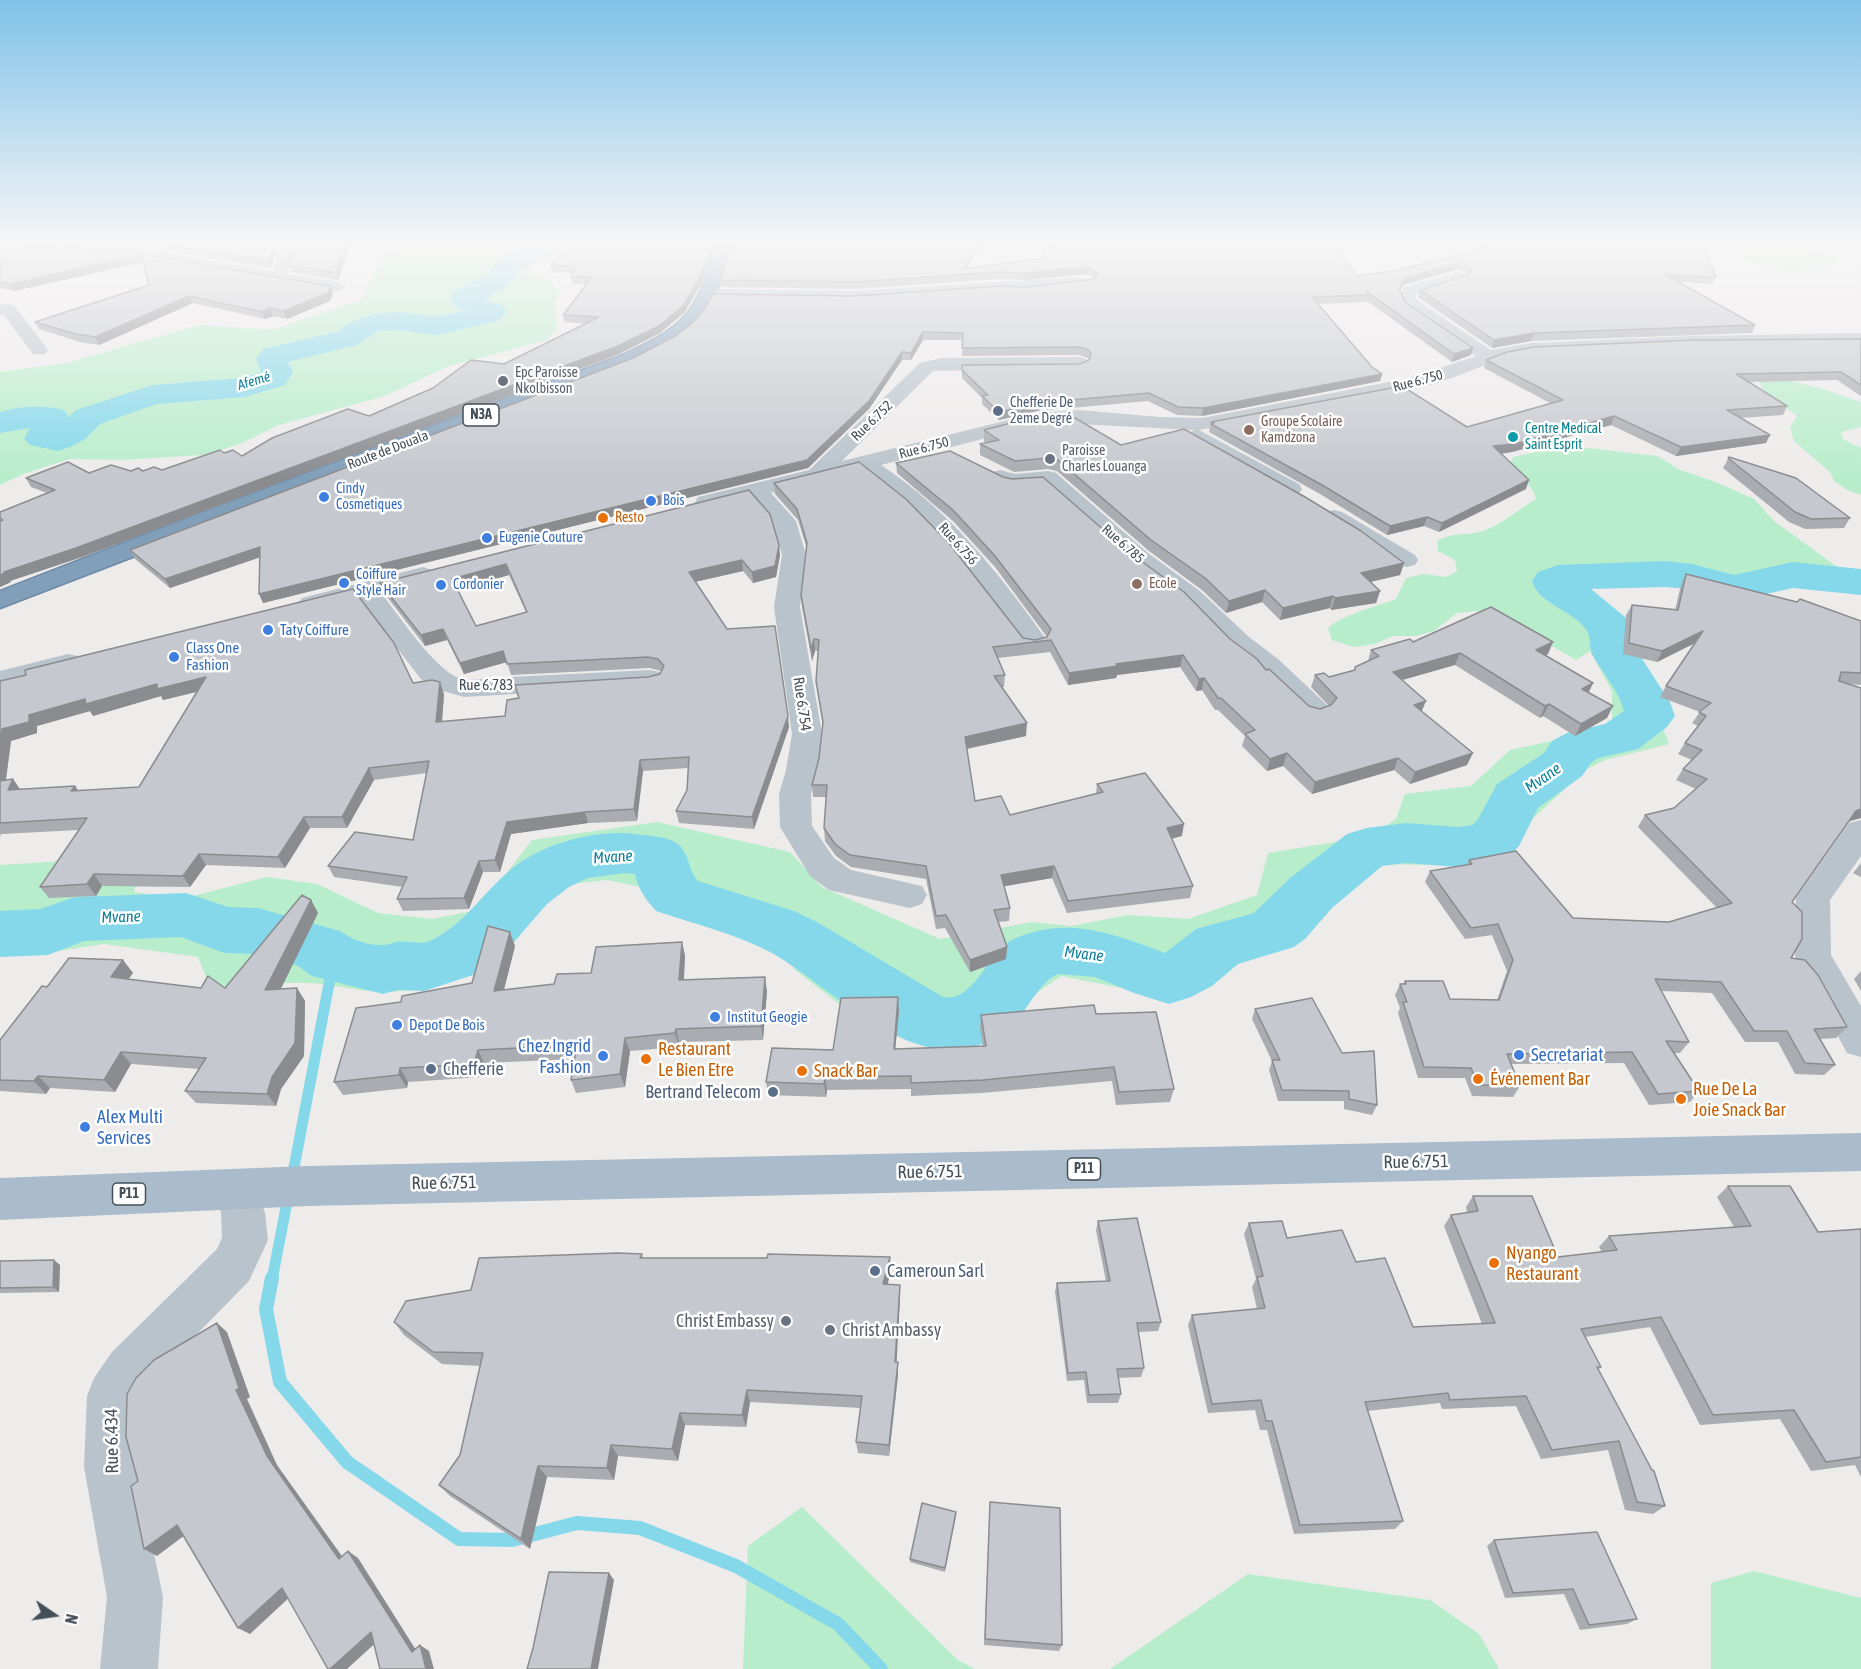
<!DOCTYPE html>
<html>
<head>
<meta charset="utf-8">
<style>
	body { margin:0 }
	#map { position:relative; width:1861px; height:1669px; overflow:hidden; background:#eeebeb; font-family:"Asap Condensed",sans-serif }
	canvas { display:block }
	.north { position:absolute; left:24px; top:1585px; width:60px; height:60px; -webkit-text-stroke:4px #fff; paint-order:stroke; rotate:103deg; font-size:16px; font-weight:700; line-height:24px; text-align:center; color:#444f58 }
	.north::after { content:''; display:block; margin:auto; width:21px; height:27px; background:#444f58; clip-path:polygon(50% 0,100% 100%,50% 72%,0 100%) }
</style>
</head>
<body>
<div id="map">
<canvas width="1861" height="1669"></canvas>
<div class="north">N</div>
</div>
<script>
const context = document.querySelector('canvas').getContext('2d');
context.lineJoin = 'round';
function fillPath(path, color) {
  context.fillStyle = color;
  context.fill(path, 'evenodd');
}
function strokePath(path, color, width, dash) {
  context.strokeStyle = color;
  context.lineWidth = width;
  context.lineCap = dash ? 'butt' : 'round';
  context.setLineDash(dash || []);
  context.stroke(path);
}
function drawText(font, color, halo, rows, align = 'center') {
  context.font = font + ' "Asap Condensed",sans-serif';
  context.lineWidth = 5;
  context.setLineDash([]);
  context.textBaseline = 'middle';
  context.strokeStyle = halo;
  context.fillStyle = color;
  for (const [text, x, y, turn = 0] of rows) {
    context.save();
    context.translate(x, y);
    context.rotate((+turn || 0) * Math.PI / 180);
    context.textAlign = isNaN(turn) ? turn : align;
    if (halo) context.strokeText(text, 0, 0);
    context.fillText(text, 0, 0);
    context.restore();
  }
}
fillPath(new Path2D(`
	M 403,244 L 572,244 L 532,266 L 530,273 L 548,279 L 560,292 L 555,302 L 557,329 L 547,340 L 446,367 L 385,396 L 279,425 L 240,444 L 204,455 L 121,460 L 69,459 L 23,474 L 0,485 L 0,372 L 67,363 L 199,325 L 272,330 L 361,300 L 382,257 Z
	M 1699,244 L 1795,244 L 1842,259 L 1834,265 L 1790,270 L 1759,265 L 1724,248 Z
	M 1770,379 L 1787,380 L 1823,389 L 1861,402 L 1861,427 L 1841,432 L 1843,439 L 1861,448 L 1861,495 L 1847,490 L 1834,481 L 1831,473 L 1794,441 L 1790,427 L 1797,416 L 1762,389 L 1760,382 Z
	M 1558,447 L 1588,448 L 1658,456 L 1678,469 L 1718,483 L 1754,499 L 1774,521 L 1840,569 L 1861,572 L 1861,591 L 1799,584 L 1770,591 L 1743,592 L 1682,582 L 1576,587 L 1597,604 L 1613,623 L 1620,654 L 1643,674 L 1669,744 L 1605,760 L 1587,769 L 1494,854 L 1426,865 L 1380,864 L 1342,875 L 1287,942 L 1187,987 L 1157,995 L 1061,976 L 1009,1012 L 962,1031 L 903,1035 L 843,1007 L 794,969 L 780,934 L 688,918 L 645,888 L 607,880 L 545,887 C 511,923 457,979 407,990 C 372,997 341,984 307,983 C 275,982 242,986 210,987 L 198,957 L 104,944 L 32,955 L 0,953 L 0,865 L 125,857 L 140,865 L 134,892 L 181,899 L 267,877 L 317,884 L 378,913 L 432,919 L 478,910 L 532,840 L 657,822 L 790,852 L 822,887 L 940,939 L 1032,922 L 1071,926 L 1128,915 L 1188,919 L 1257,895 L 1268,853 L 1371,836 L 1396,819 L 1405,794 L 1471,786 L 1510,750 L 1612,728 L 1612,691 L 1590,651 L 1576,660 L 1502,617 L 1478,611 L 1457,613 L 1434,631 L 1416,636 L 1393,636 L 1375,644 L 1354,647 L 1332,640 L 1328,628 C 1344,614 1375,607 1396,599 L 1406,578 L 1424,574 L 1446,577 L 1457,571 L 1455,560 L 1438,551 L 1437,541 C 1453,531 1465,537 1483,531 C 1501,525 1519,509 1536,499 C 1533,483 1517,478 1511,464 L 1513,457 Z
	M 802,1507 L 958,1660 L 975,1669 L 743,1669 L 748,1546 Z
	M 1754,1571 L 1861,1598 L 1861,1669 L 1711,1669 L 1711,1583 Z
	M 1248,1574 L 1430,1600 L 1479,1634 L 1499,1669 L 1110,1669 Z`), '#b8edcb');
strokePath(new Path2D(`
	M 332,969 L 334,959`), '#85d8ea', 9);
strokePath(new Path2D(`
	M 292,1178 L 332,968
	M 272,1280 L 288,1197`), '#85d8ea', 11);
strokePath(new Path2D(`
	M 272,1278 L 266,1309 L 280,1382 L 347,1462 L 459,1539 L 512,1540 L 577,1523 L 640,1528 L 736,1566 L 838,1624 L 881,1669`), '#85d8ea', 14);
fillPath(new Path2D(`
	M 532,244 L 563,244 L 559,249 L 516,273 L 508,286 L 484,299 L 503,306 L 507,312 L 498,321 L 436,335 L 398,330 L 378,331 L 357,345 L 288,362 L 293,372 L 285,385 L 245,397 L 157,404 L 100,424 L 85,439 L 70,447 L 58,451 L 30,445 L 24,438 L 30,428 L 0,433 L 0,412 C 20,406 43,405 64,410 L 69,417 L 76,410 L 153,385 L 242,378 L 261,372 L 256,359 L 263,349 L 336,332 L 358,319 L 375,314 L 398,312 L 436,317 L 465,311 L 457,308 L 449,298 L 453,292 L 488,274 L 497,262 Z
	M 1665,561 L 1692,564 L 1734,575 L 1793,562 L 1861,569 L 1861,595 L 1793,588 L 1734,601 L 1690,589 L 1665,587 L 1591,589 L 1625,617 L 1631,627 L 1637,651 L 1670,702 L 1675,716 L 1667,727 L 1638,749 L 1598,758 L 1591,763 L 1582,776 L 1538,808 L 1519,846 L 1508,857 L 1458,867 L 1406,863 L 1382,866 L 1332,908 L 1305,939 L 1294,947 L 1238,964 L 1212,986 L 1191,997 L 1169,1004 L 1134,993 L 1095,977 L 1059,974 C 1041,978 1024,1016 1009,1030 C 999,1039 984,1044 972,1047 C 903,1066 828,985 772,953 C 736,934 695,924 656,911 C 646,900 638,889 635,874 L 625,873 L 588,878 L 569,887 L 547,904 L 507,950 L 476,974 L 424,991 L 397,990 L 383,994 L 312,976 L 298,966 L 258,954 L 224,953 L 181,937 L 84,941 L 48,955 L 0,957 L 0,911 L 40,909 L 75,897 L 186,893 L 228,907 L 258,908 L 340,931 C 351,939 368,946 383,945 C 387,945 392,943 396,942 C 408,940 421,946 432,940 C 471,921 491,878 529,857 C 559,840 601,830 635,834 C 648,836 669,836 679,845 C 690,855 688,871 698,881 L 794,911 L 817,922 L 943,997 C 975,1003 988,950 1014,939 C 1066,915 1115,934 1165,953 L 1196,929 L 1254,913 L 1290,878 L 1347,834 L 1367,828 L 1406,823 L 1458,827 L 1472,825 L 1477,821 L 1497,784 L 1544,753 L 1552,741 L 1567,733 L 1605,724 L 1624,711 C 1618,689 1602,673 1592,654 C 1589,647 1591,637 1587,631 C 1574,610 1539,605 1532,581 L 1538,572 L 1558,565 Z`), '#85d8ea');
const highway = new Path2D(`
	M 718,244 L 732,244 C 711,316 702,332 634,364 L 0,608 L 0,591 L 203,512 L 620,356 C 690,324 693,315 718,244 Z`);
strokePath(highway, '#6e8aa6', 3);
strokePath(new Path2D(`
	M 977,247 L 988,244`), '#71ca9b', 2, [2, 1.5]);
fillPath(new Path2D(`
	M 0,244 L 114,244 L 273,271 L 280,244 L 294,244 L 288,274 L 338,282 L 346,287 L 338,292 L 114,254 L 0,249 Z
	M 1460,271 L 1468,276 L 1466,279 L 1417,293 L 1415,297 L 1418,301 L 1491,350 L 1531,343 L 1691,336 L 1861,333 L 1861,343 L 1691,346 L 1531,353 L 1504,358 L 1438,383 L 1410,390 L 1199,430 L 1299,484 L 1302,489 L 1299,494 L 1291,496 L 1283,494 L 1190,440 L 1187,436 L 1190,432 L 1195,430 L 1058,423 L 1037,425 L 881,465 C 949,510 1001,575 1048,642 L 1044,648 L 1034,650 L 1024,648 C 977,581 928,517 860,470 L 771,493 L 796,521 L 806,555 L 800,607 L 822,734 L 818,770 L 811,794 L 812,826 L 834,858 L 851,870 L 922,886 L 927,895 L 922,904 L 910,908 L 829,890 L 810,876 L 780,827 L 779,794 L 786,770 L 792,734 L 774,607 L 782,555 L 773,523 L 751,498 L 706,509 L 698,507 L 695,502 L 698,497 L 809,470 L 920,363 L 941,358 L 1079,357 L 1086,359 L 1088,363 L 1086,367 L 1079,369 L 933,371 L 842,461 L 1037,413 L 1079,410 L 1160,417 L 1202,418 L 1410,378 L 1476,356 L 1405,308 L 1399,297 L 1404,287 Z
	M 1077,277 L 1083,279 L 1085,282 L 1083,285 L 1025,292 L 1000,291 L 855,301 L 708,299 L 700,294 L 708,289 L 855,291 Z
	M 8,304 L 14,305 L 45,346 L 48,350 L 45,354 L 33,354 L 4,315 L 0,315 L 0,305 Z
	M 1000,470 L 1015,474 L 1048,471 L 1056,473 L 1148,553 L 1201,592 L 1249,637 L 1278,659 L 1326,704 L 1331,710 L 1326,716 L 1316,719 L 1306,716 L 1258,671 L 1229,649 L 1183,602 L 1130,563 L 1043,485 L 1015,488 L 992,482 L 989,477 L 992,472 Z
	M 1334,510 L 1342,512 L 1415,555 L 1418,560 L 1415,565 L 1406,567 L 1397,565 L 1326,522 L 1322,517 L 1326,512 Z
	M 423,567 L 432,570 L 436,575 L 432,580 L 381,593 C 398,614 435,670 459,678 C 469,681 481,679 491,678 L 650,670 L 660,672 L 664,678 L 660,684 L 650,686 L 464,697 L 436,689 L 421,679 L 359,599 L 311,611 L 302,608 L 298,603 L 302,598 Z
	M 68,654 L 78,656 L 82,662 L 78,668 L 0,687 L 0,671 Z
	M 1861,820 L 1861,856 L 1830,900 L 1831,955 L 1861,1006 L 1861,1057 L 1847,1053 L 1795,956 L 1796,898 L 1849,823 Z
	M 236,1169 L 252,1175 L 265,1213 L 268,1240 L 249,1281 L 146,1386 L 137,1402 L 136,1467 L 163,1597 L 158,1669 L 100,1669 L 107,1597 L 84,1467 L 87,1396 L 94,1378 L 112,1352 L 217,1249 L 222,1238 L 221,1213 L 214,1189 L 220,1175 Z`), '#b9c3cb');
fillPath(new Path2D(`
	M 1861,1133 L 1861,1171 L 308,1206 L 0,1220 L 0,1178 L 308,1166 Z`), '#aabccb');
fillPath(highway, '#829fba');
fillPath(new Path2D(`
	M 126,244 L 278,244 L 271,268 Z
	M 292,244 L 351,244 L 338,280 L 291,272 L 288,265 Z
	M 574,244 L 717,244 L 700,286 L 684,313 L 660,333 L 619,354 L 82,557 L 10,581 L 11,582 L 0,587 L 0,512 L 47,493 L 31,487 L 26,478 L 162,470 L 224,453 L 242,456 L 369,416 L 504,364 L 587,324 L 565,322 L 563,315 L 587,284 L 573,284 L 571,277 L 573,273 L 552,272 L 551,265 Z
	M 732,244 L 981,244 L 967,268 L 1043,258 L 1042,254 L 1042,248 L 1356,276 L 1394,271 L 1476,250 L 1462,244 L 1681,244 L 1716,277 L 1712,284 L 1679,282 L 1755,325 L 1752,333 L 1531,341 L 1492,348 L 1418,297 L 1420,290 L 1468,274 L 1459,269 L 1403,285 L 1400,291 L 1406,303 L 1471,355 L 1452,362 L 1367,301 L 1366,302 L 1318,304 L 1372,367 L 1382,374 L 1380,381 L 1202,416 L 1177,415 L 1148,401 L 1037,411 L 999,420 L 982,404 L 982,398 L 962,378 L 962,365 L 1080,364 L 1089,360 L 1088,358 L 1079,355 L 962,356 L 963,340 L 923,340 L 911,360 L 902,360 L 869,409 L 808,468 L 263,603 L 259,557 L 170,588 L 135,559 L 130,550 L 855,296 L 1026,287 L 1094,279 L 1087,274 L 1025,280 L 1000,279 L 855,289 L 720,287 L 720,280 Z
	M 0,245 L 111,249 L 333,293 L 330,301 L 287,319 L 273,316 L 265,319 L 193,303 L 99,345 L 80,342 L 39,329 L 35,322 L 149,285 L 143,262 L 14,291 L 0,288 Z
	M 1861,339 L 1861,396 L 1837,380 L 1749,382 L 1787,406 L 1783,415 L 1740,418 L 1766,443 L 1676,456 L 1611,425 L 1512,452 L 1501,454 L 1526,489 L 1439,532 L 1424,526 L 1387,535 L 1320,494 L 1209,432 L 1211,422 L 1467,427 L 1550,403 L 1484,368 L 1486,360 Z
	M 984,430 L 1121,445 L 1404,563 L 1400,575 L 1370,582 L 1380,591 L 1376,603 L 1331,610 L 1330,608 L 1280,620 L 1262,602 L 1226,613 L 1202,590 L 1149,551 L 1057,471 L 1048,469 L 1014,472 L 980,455 L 980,444 L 986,443 L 984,441 Z
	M 1729,457 L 1850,518 L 1844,528 L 1805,529 L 1789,522 L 1723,468 Z
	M 896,463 L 1130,553 L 1309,706 L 1320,709 L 1329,706 L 1311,687 L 1315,675 L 1329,677 L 1354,670 L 1355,667 L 1368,661 L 1371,650 L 1413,642 L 1548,654 L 1545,655 L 1593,683 L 1589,692 L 1607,718 L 1575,736 L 1543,716 L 1540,718 L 1455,665 L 1402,680 L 1422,711 L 1467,765 L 1410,784 L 1394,770 L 1312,794 L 1283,766 L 1267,771 L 1242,746 L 1245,736 L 1218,710 L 1215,710 L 1202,690 L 1196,691 L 1180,667 L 1117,675 L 1116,678 L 1068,685 L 1050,652 L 998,658 L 1005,675 L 1004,687 L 1002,687 L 1026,736 L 967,749 L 975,801 L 1010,815 L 1096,794 L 1097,784 L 1182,836 L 1172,839 L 1193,886 L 1190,898 L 1067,913 L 1052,878 L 1004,886 L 1010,908 L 1009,921 L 998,922 L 1007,947 L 1006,959 L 970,972 L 945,928 L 936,929 L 926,879 L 851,867 L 836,856 L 825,841 L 824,828 L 826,797 L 813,797 L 812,785 L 819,758 L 823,726 L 816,681 L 819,651 L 815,651 L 812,661 L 802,607 L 801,595 L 807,549 L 798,520 L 775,494 L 774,483 L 1023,638 L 1035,640 L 1047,637 L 995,567 L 953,521 L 897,473 Z
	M 749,490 L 780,555 L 776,577 L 753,583 L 743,571 L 695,582 L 789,727 L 754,829 L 679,823 L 676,811 L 687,790 L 688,768 L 643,771 L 637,821 L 588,823 L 511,834 L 500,872 L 483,872 L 469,909 L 403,911 L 397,899 L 403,887 L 334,877 L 328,866 L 413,840 L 427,773 L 374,780 L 347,828 L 310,828 L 285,868 L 206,865 L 190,887 L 102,886 L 96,896 L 49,898 L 40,887 L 79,830 L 1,834 L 0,837 L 0,681 L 413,683 L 444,694 L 442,722 L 505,716 L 660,674 L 661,671 L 650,668 L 511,675 L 507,662 L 464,674 L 447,640 L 425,646 L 384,593 L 380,583 ZM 509,575 L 526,612 L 476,626 L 457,589 ZM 197,692 L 139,787 L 78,791 L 75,786 L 20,789 L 13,779 L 6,780 L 11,741 L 37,733 L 37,726 L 90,711 L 93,716 L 161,696 L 163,700 Z
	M 1686,574 L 1861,621 L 1861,685 L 1846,684 L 1848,821 L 1792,902 L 1791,958 L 1847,1027 L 1836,1038 L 1820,1039 L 1835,1065 L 1824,1075 L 1795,1074 L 1778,1042 L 1745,1042 L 1712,993 L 1661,991 L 1689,1042 L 1680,1053 L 1674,1053 L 1699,1091 L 1690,1102 L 1649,1105 L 1624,1063 L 1511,1064 L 1520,1086 L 1513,1097 L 1472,1096 L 1465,1078 L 1418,1078 L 1398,1013 L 1400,1008 L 1395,995 L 1400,984 L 1403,984 L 1405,981 L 1450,999 L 1497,1000 L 1507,971 L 1492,935 L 1465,939 L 1425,882 L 1430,871 L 1467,865 L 1469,860 L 1573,918 L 1669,922 L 1717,908 L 1638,827 L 1645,815 L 1674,808 L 1696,789 L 1676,780 L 1683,769 L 1692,760 L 1678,754 L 1685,743 L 1698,726 L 1692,723 L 1700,712 L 1660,697 L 1666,686 L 1695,643 L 1657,662 L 1623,654 L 1626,615 L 1632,605 L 1675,610 L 1681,585 Z
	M 1861,863 L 1861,877 L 1853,873 Z
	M 311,900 L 318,913 L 280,989 L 297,988 L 305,1001 L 304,1056 L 281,1089 L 276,1106 L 196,1103 L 185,1091 L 199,1069 L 131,1064 L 115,1092 L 50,1088 L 46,1094 L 0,1091 L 0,1040 L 47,987 L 123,960 L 133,973 L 128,979 L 201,988 L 225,988 Z
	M 515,946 L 504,990 L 554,984 L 591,973 L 685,955 L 684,980 L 767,991 L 763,1040 L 679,1042 L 679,1047 L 630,1051 L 625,1087 L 576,1093 L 571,1080 L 575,1059 L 484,1063 L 481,1077 L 408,1082 L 407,1088 L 343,1095 L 334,1082 L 401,1002 L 472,983 Z
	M 1861,971 L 1861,991 L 1854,979 Z
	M 1255,1009 L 1377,1105 L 1372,1115 L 1344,1109 L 1344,1101 L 1278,1101 L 1269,1070 L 1272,1061 L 1252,1019 Z
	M 899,1011 L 895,1049 L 983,1046 L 980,1028 L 981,1015 L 1096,1014 L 1174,1089 L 1170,1102 L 1116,1105 L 1112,1081 L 982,1093 L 911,1096 L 911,1089 L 827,1090 L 826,1097 L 768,1095 L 766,1082 L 833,1050 Z
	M 1728,1186 L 1818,1232 L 1861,1229 L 1861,1477 L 1855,1465 L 1811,1471 L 1780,1419 L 1700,1425 L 1650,1327 L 1585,1337 L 1601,1367 L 1598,1370 L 1665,1506 L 1653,1514 L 1625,1510 L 1608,1450 L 1541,1459 L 1516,1406 L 1442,1409 L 1440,1403 L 1367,1411 L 1403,1521 L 1395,1529 L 1294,1534 L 1267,1430 L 1260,1430 L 1255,1410 L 1208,1413 L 1188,1325 L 1192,1315 L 1257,1309 L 1252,1287 L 1256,1279 L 1244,1234 L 1249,1223 L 1287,1238 L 1356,1262 L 1413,1327 L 1482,1324 L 1444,1226 L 1451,1215 L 1467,1213 L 1466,1207 L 1473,1196 L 1558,1257 L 1602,1252 L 1599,1247 L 1609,1236 L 1734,1227 L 1717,1197 Z
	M 1098,1221 L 1161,1322 L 1158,1331 L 1138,1332 L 1144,1368 L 1141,1377 L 1118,1378 L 1121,1394 L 1118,1403 L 1087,1403 L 1084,1380 L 1067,1381 L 1055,1292 L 1057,1283 L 1106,1281 L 1096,1230 Z
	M 642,1254 L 643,1258 L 891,1271 L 887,1285 L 900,1285 L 900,1298 L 896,1362 L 898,1362 L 898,1375 L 889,1456 L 858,1453 L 856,1442 L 861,1408 L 750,1402 L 746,1427 L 685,1425 L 678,1461 L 618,1456 L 614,1480 L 547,1477 L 530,1549 L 450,1496 L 439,1485 L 460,1455 L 481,1366 L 442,1364 L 404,1335 L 394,1322 L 471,1290 Z
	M 0,1261 L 60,1265 L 59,1292 L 0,1293 Z
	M 990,1502 L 1062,1645 L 1059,1651 L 984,1645 Z
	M 956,1516 L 945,1572 L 910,1562 L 910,1559 Z
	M 1494,1540 L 1637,1619 L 1627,1624 L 1580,1630 L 1564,1594 L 1505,1598 L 1487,1546 Z`), '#a9acb1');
fillPath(new Path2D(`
	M 274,244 L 278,244 L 271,268 L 269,261 Z
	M 346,244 L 351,244 L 338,280 L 336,273 Z
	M 714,244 L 717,244 L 700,286 L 684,313 L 660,333 L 619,354 L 82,557 L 10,581 L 11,582 L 0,587 L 0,575 L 4,572 L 618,346 Z
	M 977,244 L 981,244 L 964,274 L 963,269 Z
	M 141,255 L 144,262 L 14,291 L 10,284 Z
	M 1461,262 L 1459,269 L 1403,285 L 1397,296 L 1399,289 L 1405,278 Z
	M 1087,267 L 1087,274 L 1025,280 L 1025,273 Z
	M 330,286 L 333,293 L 330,301 L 287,319 L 284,311 Z
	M 189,296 L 193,303 L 99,345 L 95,337 Z
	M 270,308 L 273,316 L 265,319 L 262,312 Z
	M 923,332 L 923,340 L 911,360 L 911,353 Z
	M 1534,333 L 1531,341 L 1492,348 L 1494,340 Z
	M 1473,348 L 1471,355 L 1452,362 L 1454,354 Z
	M 902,352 L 902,360 L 869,409 L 808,468 L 263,603 L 259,594 Z
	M 1382,374 L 1380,381 L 1202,416 L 1203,408 Z
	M 1037,403 L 1037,411 L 999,420 L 999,412 Z
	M 1614,416 L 1611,425 L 1512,452 L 1490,455 L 1493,446 Z
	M 1770,435 L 1766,443 L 1676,456 L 1681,447 Z
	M 1529,480 L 1526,489 L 1439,532 L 1442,523 Z
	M 1427,517 L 1424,526 L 1387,535 L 1390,526 Z
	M 779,545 L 780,555 L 776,577 L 753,583 L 752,572 Z
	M 260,547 L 264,556 L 170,588 L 165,579 Z
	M 742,560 L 743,571 L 690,583 L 689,572 Z
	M 1404,563 L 1400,575 L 1357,585 L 1361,573 Z
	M 506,564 L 509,575 L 456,590 L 452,579 Z
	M 1265,590 L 1262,602 L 1226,613 L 1229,601 Z
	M 1380,591 L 1376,603 L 1331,610 L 1335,598 Z
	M 1333,596 L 1330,608 L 1280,620 L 1283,608 Z
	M 443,629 L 447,640 L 425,646 L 421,635 Z
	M 1703,631 L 1697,642 L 1657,662 L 1662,651 Z
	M 814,639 L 815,651 L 812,661 L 811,649 Z
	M 1553,642 L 1548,654 L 1531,662 L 1536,650 Z
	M 503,651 L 507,662 L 464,674 L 460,663 Z
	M 1460,653 L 1455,665 L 1388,684 L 1393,672 Z
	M 1183,655 L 1180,667 L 1117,675 L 1116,678 L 1068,685 L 1069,673 L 1116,664 Z
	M 206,677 L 212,688 L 163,700 L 161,696 L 93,716 L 90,711 L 37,726 L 37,733 L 11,741 L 4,793 L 0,788 L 0,747 L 2,729 L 29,715 L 85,699 L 157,684 Z
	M 1204,678 L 1202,690 L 1196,691 L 1199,679 Z
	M 440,682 L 444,694 L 441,734 L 436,722 Z
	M 1593,683 L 1587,695 L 1582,689 Z
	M 1426,701 L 1421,713 L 1414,705 Z
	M 1549,704 L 1543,716 L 1540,718 L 1545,706 Z
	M 1613,706 L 1607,718 L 1575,736 L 1581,724 Z
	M 788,716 L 789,727 L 754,829 L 752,817 Z
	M 1027,723 L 1026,736 L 965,749 L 965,737 Z
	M 1287,753 L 1283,766 L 1267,771 L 1270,759 Z
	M 1473,753 L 1467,765 L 1410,784 L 1415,772 Z
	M 1398,758 L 1394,770 L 1312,794 L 1315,782 Z
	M 640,760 L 643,771 L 637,821 L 634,809 Z
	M 369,768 L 374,780 L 347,828 L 342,817 Z
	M 13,779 L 21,791 L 8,790 Z
	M 75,786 L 83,797 L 71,791 Z
	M 1861,809 L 1861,818 L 1847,822 L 1856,811 Z
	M 585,812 L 588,823 L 511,834 L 500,872 L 495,860 L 507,822 Z
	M 304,817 L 310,828 L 285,868 L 278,857 Z
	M 1184,824 L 1182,836 L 1164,840 L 1167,828 Z
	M 199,854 L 206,865 L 190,887 L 183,876 Z
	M 479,861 L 483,872 L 469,909 L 464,898 Z
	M 1054,866 L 1052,878 L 1000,887 L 1001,875 Z
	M 94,874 L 102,886 L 96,896 L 87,884 Z
	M 311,900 L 318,913 L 274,1003 L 265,990 Z
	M 510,932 L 515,946 L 500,1005 L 494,991 Z
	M 682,942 L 685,955 L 683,993 L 679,980 Z
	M 1007,947 L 1006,959 L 970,972 L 970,960 Z
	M 123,960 L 133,973 L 121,989 L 111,977 Z
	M 765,977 L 767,991 L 763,1040 L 761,1026 Z
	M 297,988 L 305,1001 L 304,1056 L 281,1089 L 276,1106 L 267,1094 Z
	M 898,997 L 899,1011 L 894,1062 L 894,1049 Z
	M 676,1029 L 679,1042 L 679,1047 L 675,1033 Z
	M 625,1038 L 630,1051 L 625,1087 L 620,1074 Z
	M 478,1050 L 484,1063 L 481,1077 L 474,1064 Z
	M 121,1052 L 131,1064 L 115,1092 L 104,1080 Z
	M 400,1068 L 408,1082 L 407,1088 L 399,1075 Z
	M 38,1076 L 50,1088 L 46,1094 L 34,1081 Z
	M 825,1077 L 827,1090 L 826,1097 L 824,1084 Z
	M 890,1257 L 891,1271 L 884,1298 L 883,1284 Z
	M 54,1260 L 60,1265 L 59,1292 L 53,1287 Z
	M 900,1285 L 900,1298 L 896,1374 L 895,1362 Z
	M 217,1323 L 227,1332 L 250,1397 L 247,1399 L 277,1465 L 349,1566 L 339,1559 L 267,1456 L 236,1390 Z
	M 898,1362 L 898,1375 L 889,1456 L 889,1445 Z
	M 747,1390 L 750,1402 L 746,1427 L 742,1415 Z
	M 680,1413 L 685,1425 L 678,1461 L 672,1449 Z
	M 611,1445 L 618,1456 L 614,1480 L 607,1468 Z
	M 538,1466 L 547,1477 L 530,1549 L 521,1539 Z
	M 177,1525 L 189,1532 L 157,1556 L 144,1549 Z
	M 348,1551 L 358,1558 L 421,1658 L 412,1652 Z
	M 609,1573 L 614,1580 L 598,1669 L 591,1669 Z
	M 282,1588 L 293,1594 L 250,1634 L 238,1628 Z
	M 371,1632 L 381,1638 L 347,1669 L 330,1669 Z
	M 420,1645 L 429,1651 L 434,1669 L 426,1669 Z`), '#8a8c90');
const building = new Path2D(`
	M 163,244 L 274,244 L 269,261 Z
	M 292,244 L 346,244 L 336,273 L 288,265 Z
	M 574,244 L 714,244 L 699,279 L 683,306 L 659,326 L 618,346 L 76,548 L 4,572 L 5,573 L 0,575 L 0,521 L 3,520 L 0,518 L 0,512 L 55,490 L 26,478 L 68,462 L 89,473 L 111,465 L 131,471 L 138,468 L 143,471 L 154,467 L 162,470 L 220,450 L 224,453 L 233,450 L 242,456 L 272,438 L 348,409 L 369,416 L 433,388 L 471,360 L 504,364 L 599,317 L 563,315 L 592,277 L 571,277 L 576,267 L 551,265 Z
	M 732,244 L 977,244 L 963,269 L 1045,258 L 1042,248 L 1078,244 L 1335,244 L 1356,276 L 1394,271 L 1487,247 L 1479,244 L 1681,244 L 1704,246 L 1716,277 L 1666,275 L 1755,325 L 1534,333 L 1494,340 L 1420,290 L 1469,274 L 1472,269 L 1461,262 L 1405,278 L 1399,289 L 1406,303 L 1473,348 L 1454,354 L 1366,291 L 1368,295 L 1312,297 L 1372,367 L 1382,374 L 1203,408 L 1178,407 L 1149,393 L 1037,403 L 999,412 L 982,396 L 988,395 L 962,370 L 962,365 L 1080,364 L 1089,360 L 1091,354 L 1089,350 L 1080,347 L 962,348 L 963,333 L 923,332 L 911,353 L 902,352 L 869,401 L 807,460 L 259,594 L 260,547 L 165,579 L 130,550 L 633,358 L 675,336 L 690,325 L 702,313 L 713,294 L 855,296 L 1000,286 L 1026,287 L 1094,279 L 1098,274 L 1087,267 L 1025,273 L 1000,272 L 855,282 L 720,280 Z
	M 0,245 L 111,249 L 330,286 L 328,293 L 284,311 L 270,308 L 262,312 L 189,296 L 95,337 L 76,334 L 35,322 L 149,285 L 141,255 L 10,284 L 0,282 Z
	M 1861,339 L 1861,385 L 1841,372 L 1736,374 L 1787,406 L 1727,410 L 1770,435 L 1681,447 L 1614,416 L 1515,444 L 1493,446 L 1529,480 L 1442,523 L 1427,517 L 1390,526 L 1322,485 L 1211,424 L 1214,423 L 1211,422 L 1402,386 L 1467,427 L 1563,400 L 1486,360 L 1507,352 L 1534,347 L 1695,340 Z
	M 1070,415 L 1121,445 L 1184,429 L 1305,497 L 1361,531 L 1404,563 L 1361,573 L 1380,591 L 1335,598 L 1333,596 L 1283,608 L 1265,590 L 1229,601 L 1205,578 L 1151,540 L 1058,460 L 1049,458 L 1015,461 L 980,444 L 999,440 L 984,430 L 1038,416 Z
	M 950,451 L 1003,477 L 1012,479 L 1043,477 L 1130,553 L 1184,592 L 1230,639 L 1257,659 L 1266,670 L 1269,669 L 1309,706 L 1320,709 L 1331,705 L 1337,698 L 1315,675 L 1324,673 L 1329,677 L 1355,670 L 1355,667 L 1379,656 L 1371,650 L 1410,639 L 1413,642 L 1491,607 L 1553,642 L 1536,650 L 1593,683 L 1582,689 L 1613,706 L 1581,724 L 1549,704 L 1545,706 L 1460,653 L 1393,672 L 1426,701 L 1414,705 L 1473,753 L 1415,772 L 1398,758 L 1315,782 L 1287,753 L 1270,759 L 1245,734 L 1255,730 L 1221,698 L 1218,698 L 1204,678 L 1199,679 L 1183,655 L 1116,664 L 1118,666 L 1069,673 L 1051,640 L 993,647 L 1005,675 L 994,676 L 1027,723 L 965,737 L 975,801 L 1001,796 L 1010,815 L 1103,792 L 1097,784 L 1145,773 L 1184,824 L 1167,828 L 1193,886 L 1068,901 L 1054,866 L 1001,875 L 1010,908 L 994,910 L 1007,947 L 970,960 L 946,915 L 936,916 L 926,866 L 850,855 L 835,844 L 824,828 L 827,785 L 812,785 L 819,758 L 823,722 L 816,681 L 819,640 L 814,639 L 811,649 L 801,595 L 807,543 L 797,509 L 774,483 L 859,462 L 906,499 L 948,542 L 1023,638 L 1035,640 L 1047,637 L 1051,629 L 995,556 L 953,510 L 896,463 Z
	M 1729,457 L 1796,478 L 1850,518 L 1811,519 L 1795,512 L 1728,458 Z
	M 749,490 L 770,514 L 779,545 L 775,566 L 752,572 L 742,560 L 689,572 L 727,629 L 775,626 L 788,716 L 752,817 L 676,811 L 687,790 L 689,757 L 640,760 L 634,809 L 585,812 L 507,822 L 495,860 L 479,861 L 464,898 L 397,899 L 407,877 L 328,866 L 355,832 L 413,840 L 429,761 L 369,768 L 342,817 L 304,817 L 278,857 L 199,854 L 183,876 L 94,874 L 87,884 L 40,887 L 87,818 L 0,823 L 0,781 L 13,779 L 8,790 L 75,786 L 71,791 L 139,787 L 206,677 L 157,689 L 157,684 L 86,704 L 85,699 L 29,715 L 29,722 L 2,729 L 0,747 L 0,681 L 26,675 L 25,670 L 353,589 L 394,643 L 413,683 L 432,680 L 440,682 L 436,722 L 505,716 L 507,700 L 519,698 L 515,685 L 648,677 L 660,674 L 664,666 L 658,659 L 648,657 L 507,664 L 503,651 L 460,663 L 443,629 L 421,635 L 380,583 ZM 506,564 L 527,612 L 476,626 L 452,579 Z
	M 1686,574 L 1797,602 L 1800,599 L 1861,621 L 1861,673 L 1841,672 L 1839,681 L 1861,688 L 1861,809 L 1856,811 L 1792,902 L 1802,912 L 1802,939 L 1791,958 L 1805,960 L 1818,975 L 1847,1027 L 1814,1029 L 1835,1065 L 1805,1063 L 1787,1031 L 1754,1031 L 1721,982 L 1655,979 L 1689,1042 L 1666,1041 L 1699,1091 L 1658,1094 L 1632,1052 L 1507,1054 L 1520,1086 L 1479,1085 L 1471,1068 L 1424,1067 L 1403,1002 L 1407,1002 L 1400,984 L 1406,984 L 1405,981 L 1443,981 L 1450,999 L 1499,1000 L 1513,960 L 1498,924 L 1471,928 L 1430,871 L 1472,864 L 1469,860 L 1516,851 L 1573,918 L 1669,922 L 1732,903 L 1645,815 L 1674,808 L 1707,779 L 1683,769 L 1702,750 L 1685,743 L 1706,716 L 1699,712 L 1711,703 L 1666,686 L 1703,631 L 1662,651 L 1629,643 L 1632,605 L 1678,610 Z
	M 302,895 L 311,900 L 265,990 L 297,988 L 295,1043 L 272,1077 L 267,1094 L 185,1091 L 206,1058 L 121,1052 L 104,1080 L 38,1076 L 34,1081 L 0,1080 L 0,1040 L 42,986 L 47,987 L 69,958 L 123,960 L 111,977 L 201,988 L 208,976 L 225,988 Z
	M 488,926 L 510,932 L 494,991 L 554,984 L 557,974 L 591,973 L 596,947 L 682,942 L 679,980 L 765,977 L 761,1026 L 676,1029 L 675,1033 L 625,1038 L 620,1074 L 571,1080 L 577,1045 L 478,1050 L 474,1064 L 400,1068 L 399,1075 L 334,1082 L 356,1008 L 401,1002 L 402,996 L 472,983 Z
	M 898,997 L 894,1049 L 986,1046 L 981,1015 L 1094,1005 L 1096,1014 L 1156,1012 L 1174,1089 L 1119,1092 L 1114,1067 L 983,1080 L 911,1083 L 911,1076 L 825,1077 L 824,1084 L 766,1082 L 772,1048 L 833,1050 L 841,998 Z
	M 1312,998 L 1342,1053 L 1374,1051 L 1377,1105 L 1349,1099 L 1349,1091 L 1282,1090 L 1272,1060 L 1280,1060 L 1255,1009 Z
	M 1728,1186 L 1790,1186 L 1818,1232 L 1861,1229 L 1861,1457 L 1826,1462 L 1794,1410 L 1713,1415 L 1661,1317 L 1581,1329 L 1601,1367 L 1597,1367 L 1652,1470 L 1654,1471 L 1665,1506 L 1637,1502 L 1619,1441 L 1552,1450 L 1526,1396 L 1450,1400 L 1448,1393 L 1365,1402 L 1403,1521 L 1300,1525 L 1272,1421 L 1266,1421 L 1261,1400 L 1212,1404 L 1192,1315 L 1265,1308 L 1257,1277 L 1263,1276 L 1249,1223 L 1282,1221 L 1287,1238 L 1342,1230 L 1356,1262 L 1385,1258 L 1413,1327 L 1495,1323 L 1451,1215 L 1478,1211 L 1473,1196 L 1532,1196 L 1558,1257 L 1617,1250 L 1609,1236 L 1751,1226 Z
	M 1137,1218 L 1161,1322 L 1137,1323 L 1144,1368 L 1117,1369 L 1121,1394 L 1089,1395 L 1086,1372 L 1068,1373 L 1057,1283 L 1110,1281 L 1098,1221 Z
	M 618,1253 L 642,1254 L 640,1258 L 767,1258 L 768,1254 L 890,1257 L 883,1284 L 900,1285 L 895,1362 L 898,1362 L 889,1445 L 856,1442 L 862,1396 L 747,1390 L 742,1415 L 680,1413 L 672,1449 L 611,1445 L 607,1468 L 538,1466 L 521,1539 L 439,1485 L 460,1455 L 483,1353 L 433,1352 L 394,1322 L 406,1301 L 471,1290 L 479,1258 Z
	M 54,1260 L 53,1287 L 0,1288 L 0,1261 Z
	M 217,1323 L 239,1388 L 236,1390 L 267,1456 L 339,1559 L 348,1551 L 412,1652 L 420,1645 L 426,1669 L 380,1669 L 371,1632 L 330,1669 L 328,1669 L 282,1588 L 238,1628 L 177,1525 L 144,1549 L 131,1486 L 138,1481 L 126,1437 L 127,1394 L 136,1378 L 154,1360 Z
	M 990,1502 L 1060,1508 L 1062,1645 L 985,1639 Z
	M 922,1503 L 956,1512 L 945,1568 L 910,1559 Z
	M 1597,1532 L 1637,1619 L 1589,1625 L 1573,1589 L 1513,1593 L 1494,1540 Z
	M 549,1572 L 609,1573 L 591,1669 L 527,1669 L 533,1648 Z`);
fillPath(building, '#c5c8ce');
strokePath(building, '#8a8c90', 1.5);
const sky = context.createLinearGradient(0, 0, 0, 477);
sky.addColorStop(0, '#80c2e9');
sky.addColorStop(0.51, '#f7f6f6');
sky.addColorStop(1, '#f7f6f600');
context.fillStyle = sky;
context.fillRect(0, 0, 1861, 477);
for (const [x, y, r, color] of [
	[503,381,6,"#6b7280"],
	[998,411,6,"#5c6f8a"],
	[1249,430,6,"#8d6e63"],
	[1513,437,6,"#0f9aa8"],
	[1050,459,6,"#6b7280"],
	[324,497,6,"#3f7fe0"],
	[651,501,6,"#3f7fe0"],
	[603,518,6,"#e8710a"],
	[487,538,6,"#3f7fe0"],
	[344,583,6,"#3f7fe0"],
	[1137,584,6,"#8d6e63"],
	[441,585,6,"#3f7fe0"],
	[268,630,6,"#3f7fe0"],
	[174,657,6,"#3f7fe0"],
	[715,1017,6,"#3f7fe0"],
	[397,1025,6,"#3f7fe0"],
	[1519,1055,6,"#3f7fe0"],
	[603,1056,6,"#3f7fe0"],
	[646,1059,6,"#e8710a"],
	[431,1069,6,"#5c6f8a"],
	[802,1071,6,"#e8710a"],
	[1478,1079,6,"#e8710a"],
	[773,1092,6,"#5c6f8a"],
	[1681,1099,6,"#e8710a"],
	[85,1127,6,"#3f7fe0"],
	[1494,1263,6,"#e8710a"],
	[875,1271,6,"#5c6f8a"],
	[786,1321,6,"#6b7280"],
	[830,1330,6,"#6b7280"]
]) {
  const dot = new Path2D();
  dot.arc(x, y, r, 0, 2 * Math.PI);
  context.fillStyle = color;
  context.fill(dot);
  strokePath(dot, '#fff', 2);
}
drawText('14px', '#5b616d', '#fff', [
	["Epc Paroisse",515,373],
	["Nkolbisson",515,389],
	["Paroisse",1062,451],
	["Charles Louanga",1062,467]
], 'left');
drawText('italic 14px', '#0e819a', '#fff', [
	["Afemé",254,381,-17]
]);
drawText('14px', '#444f58', '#fff', [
	["Rue 6.750",1418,381,-15],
	["Rue 6.752",872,421,-44],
	["Rue 6.750",924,448,-15],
	["Route de Douala",388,450,-21],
	["Rue 6.756",958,544,48],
	["Rue 6.785",1123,544,41]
]);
drawText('14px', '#4e5e75', '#fff', [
	["Chefferie De",1010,403],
	["2eme Degré",1010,419]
], 'left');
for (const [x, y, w] of [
	[481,415,36],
	[1084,1169,33],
	[129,1194,33]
]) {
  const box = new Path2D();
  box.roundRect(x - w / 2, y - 11, w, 22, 4.5);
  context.fillStyle = '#fff';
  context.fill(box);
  strokePath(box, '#444f58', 1.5);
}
drawText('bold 14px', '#444f58', null, [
	["N3A",481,415],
	["P11",1084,1169],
	["P11",129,1194]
]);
drawText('14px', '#785e54', '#fff', [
	["Groupe Scolaire",1261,422],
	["Kamdzona",1261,438],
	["Ecole",1149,584]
], 'left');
drawText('14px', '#0d838f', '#fff', [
	["Centre Medical",1525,429],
	["Saint Esprit",1525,445]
], 'left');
drawText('14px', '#366cbe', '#fff', [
	["Cindy",336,489],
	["Cosmetiques",336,505],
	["Bois",663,501],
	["Eugenie Couture",499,538],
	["Coiffure",356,575],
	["Style Hair",356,591],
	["Cordonier",453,585]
], 'left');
drawText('14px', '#c56008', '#fff', [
	["Resto",615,518]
], 'left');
drawText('15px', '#366cbe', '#fff', [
	["Taty Coiffure",280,630],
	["Class One",186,648],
	["Fashion",186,665],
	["Institut Geogie",727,1017],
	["Depot De Bois",409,1025]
], 'left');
drawText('15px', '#444f58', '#fff', [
	["Rue 6.783",486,685],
	["Rue 6.754",802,704,82]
]);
drawText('italic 16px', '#0e819a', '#fff', [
	["Mvane",1543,778,-35],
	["Mvane",613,857,-4],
	["Mvane",121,917,-2],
	["Mvane",1084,954,7]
]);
drawText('18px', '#366cbe', '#fff', [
	["Chez Ingrid",591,1046,"right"],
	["Fashion",591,1067,"right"],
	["Secretariat",1531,1055],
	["Alex Multi",97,1117],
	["Services",97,1138]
], 'left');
drawText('18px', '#c56008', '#fff', [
	["Restaurant",658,1049],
	["Le Bien Etre",658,1070],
	["Snack Bar",814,1071],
	["Événement Bar",1490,1079],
	["Rue De La",1693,1089],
	["Joie Snack Bar",1693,1110],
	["Nyango",1506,1253],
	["Restaurant",1506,1274]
], 'left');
drawText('18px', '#4e5e75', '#fff', [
	["Chefferie",443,1069],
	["Bertrand Telecom",761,1092,"right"],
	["Cameroun Sarl",887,1271]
], 'left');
drawText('18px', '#444f58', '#fff', [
	["Rue 6.751",1416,1162,-1],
	["Rue 6.751",930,1172,-1],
	["Rue 6.751",444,1183,-1],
	["Rue 6.434",112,1441,-91]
]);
drawText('18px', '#5b616d', '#fff', [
	["Christ Embassy",774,1321],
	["Christ Ambassy",842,1330,"left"]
], 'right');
</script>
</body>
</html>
